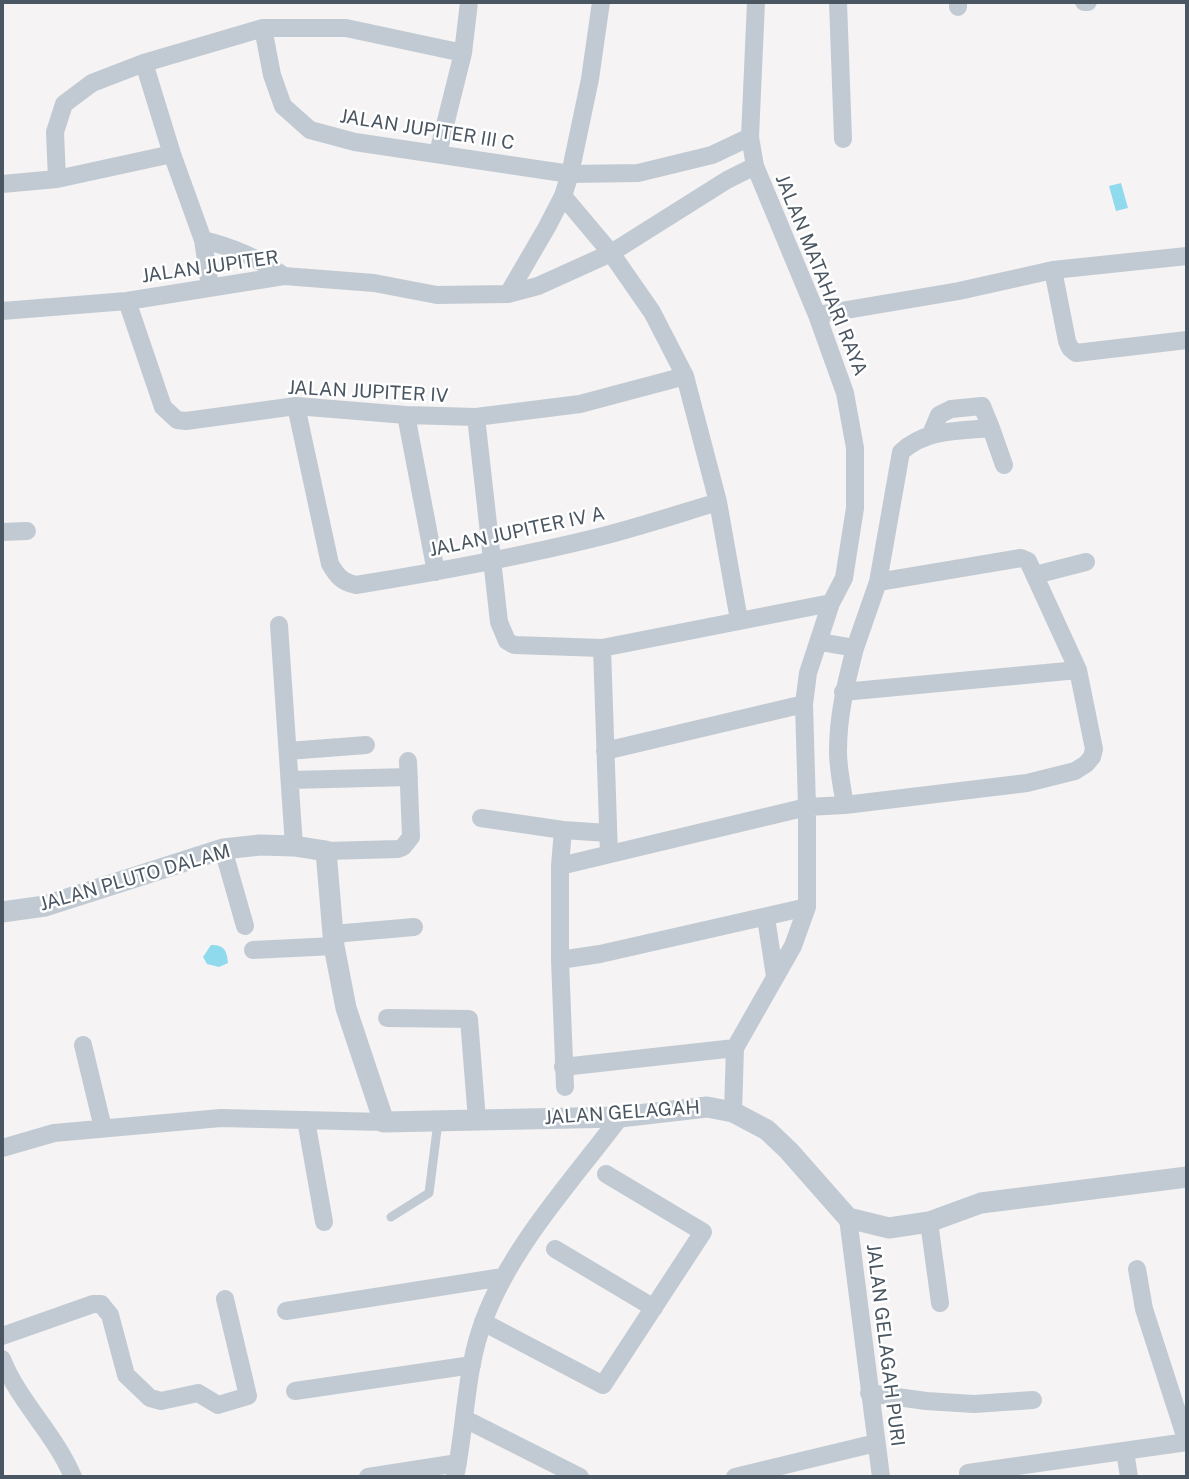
<!DOCTYPE html>
<html>
<head>
<meta charset="utf-8">
<style>
	body { margin:0 }
	#map { position:relative; width:1189px; height:1479px; overflow:hidden; background:#f5f3f3; font-family:"Public Sans",sans-serif }
	canvas { display:block }
	.frame { position:absolute; inset:0; border:4px solid #4a5661; pointer-events:none }
</style>
</head>
<body>
<div id="map">
<canvas width="1189" height="1479"></canvas>
<div class="frame"></div>
</div>
<script>
const context = document.querySelector('canvas').getContext('2d');
context.lineJoin = 'round';
function fillPath(path, color) {
  context.fillStyle = color;
  context.fill(path, 'evenodd');
}
function strokePath(path, color, width, dash) {
  context.strokeStyle = color;
  context.lineWidth = width;
  context.lineCap = dash ? 'butt' : 'round';
  context.setLineDash(dash || []);
  context.stroke(path);
}
function drawText(font, color, halo, rows, align = 'center') {
  context.font = font + ' "Public Sans",sans-serif';
  context.lineWidth = 5;
  context.setLineDash([]);
  context.textBaseline = 'middle';
  context.strokeStyle = halo;
  context.fillStyle = color;
  for (const [text, x, y, turn = 0] of rows) {
    context.save();
    context.translate(x, y);
    context.rotate((+turn || 0) * Math.PI / 180);
    context.textAlign = isNaN(turn) ? turn : align;
    if (halo) context.strokeText(text, 0, 0);
    context.fillText(text, 0, 0);
    context.restore();
  }
}
fillPath(new Path2D(`
	M 1121,183 L 1128,208 L 1116,211 L 1109,186 Z
	M 211,945 C 224,945 227,950 228,963 L 219,967 L 207,964 L 203,957 Z`), '#90daee');
strokePath(new Path2D(`
	M 391,1217 L 429,1193 L 438,1122`), '#c1cad2', 9);
strokePath(new Path2D(`
	M 838,2 L 843,139
	M 958,2 L 958,7
	M 1084,2 L 1088,2
	M 263,28 L 272,75 L 283,106 L 310,130 L 355,142 L 570,174 L 638,173 L 712,155 L 750,137
	M 144,63 L 172,154 L 203,240 L 210,287
	M 438,153 L 463,53 L 469,2
	M 57,179 L 55,132 L 64,104 L 92,83 L 144,63 L 263,28 L 346,28 L 463,53
	M 2,184 L 57,179 L 172,154
	M 563,196 L 611,253 L 652,312 L 685,376 L 718,502 L 739,620
	M 203,240 C 234,247 258,258 284,276
	M 1053,270 L 1067,341 L 1070,348 L 1076,353 L 1187,340
	M 508,294 L 547,227 L 563,196 L 570,174 L 590,79 L 601,2
	M 127,301 L 163,407 L 177,420 L 186,421 L 296,406 L 406,415 L 476,417 L 580,404 L 685,376
	M 2,311 L 127,301 L 284,276 L 374,283 L 437,295 L 508,294 L 538,286 L 611,253 L 727,180 L 755,166
	M 817,315 L 959,291 L 1053,270 L 1187,256
	M 296,406 L 330,564 C 337,576 342,582 356,585 C 437,572 518,557 599,537 C 639,527 678,514 718,502
	M 406,415 L 436,572
	M 476,417 L 499,622 L 507,641 L 514,645 L 602,648 L 831,603
	M 931,434 L 939,415 L 951,409 L 982,406 L 991,428
	M 2,532 L 27,531
	M 1035,575 L 1086,562
	M 279,625 L 294,846
	M 602,648 L 609,854
	M 855,648 L 878,582 L 901,452 C 926,429 959,431 991,428 L 1004,465
	M 843,692 L 1078,670
	M 288,751 L 366,745
	M 605,751 L 804,704
	M 290,780 L 409,777
	M 845,805 L 1027,783 L 1075,771 L 1086,764 L 1092,757 L 1094,749 L 1078,670 L 1028,561 L 1021,558 L 878,582
	M 481,818 L 563,830 L 608,833
	M 563,830 L 560,866 L 560,960 L 565,1087
	M 223,849 L 245,926
	M 326,851 L 398,849 L 403,847 L 411,837 L 408,761
	M 560,866 L 807,807 L 804,704 L 808,673 L 831,603 L 844,578 L 855,508 L 855,448 L 845,393 L 817,315 L 755,166 L 750,137 L 756,2
	M 766,918 L 775,976
	M 333,934 L 414,927
	M 253,950 L 334,946
	M 560,960 L 600,954 L 807,907
	M 387,1018 L 469,1019 L 477,1120
	M 83,1045 L 103,1128
	M 563,1067 L 735,1048
	M 733,1112 L 735,1048 L 793,946 L 807,907 L 807,807 L 845,805 C 842,787 838,769 838,751 C 838,715 846,683 855,648 L 820,642
	M 306,1120 L 324,1222
	M 2,1148 L 54,1133 L 221,1118 L 384,1122
	M 848,1218 L 881,1477
	M 929,1222 L 940,1303
	M 555,1249 L 654,1308
	M 1137,1269 L 1144,1309 L 1187,1442
	M 286,1311 L 503,1277
	M 483,1322 L 603,1385 L 703,1232 L 606,1174
	M 2,1336 L 93,1304 L 101,1304 L 110,1315 L 126,1375 L 150,1398 L 161,1401 L 198,1393 L 218,1405 L 248,1396 L 225,1299
	M 2,1359 C 19,1402 55,1434 73,1477
	M 295,1391 L 472,1365
	M 869,1393 L 926,1401 L 974,1404 L 1033,1400
	M 465,1419 L 580,1477
	M 1125,1451 L 1129,1477
	M 968,1473 L 1187,1442
	M 368,1477 L 458,1463
	M 455,1477 C 466,1426 465,1369 484,1320 C 512,1245 573,1180 620,1117
	M 735,1477 L 876,1443`), '#c1cad2', 18);
strokePath(new Path2D(`
	M 2,912 L 45,906 L 223,849 L 260,845 L 294,846 L 326,851 L 334,946 L 346,1008 L 384,1122 L 620,1117 L 707,1107 L 733,1112 L 767,1130 L 789,1151 L 848,1218 L 889,1228 L 929,1222 L 981,1203 L 1187,1177`), '#c1cad2', 21);
drawText('19px', '#4a5661', '#fff', [
	["JALAN JUPITER III C",427,130,9],
	["JALAN JUPITER",210,267,-8],
	["JALAN MATAHARI RAYA",821,275,68],
	["JALAN JUPITER IV",368,392,3],
	["JALAN JUPITER IV A",517,532,-12],
	["JALAN PLUTO DALAM",135,878,-16],
	["JALAN GELAGAH",622,1113,-4],
	["JALAN GELAGAH PURI",885,1345,83]
]);
</script>
</body>
</html>
